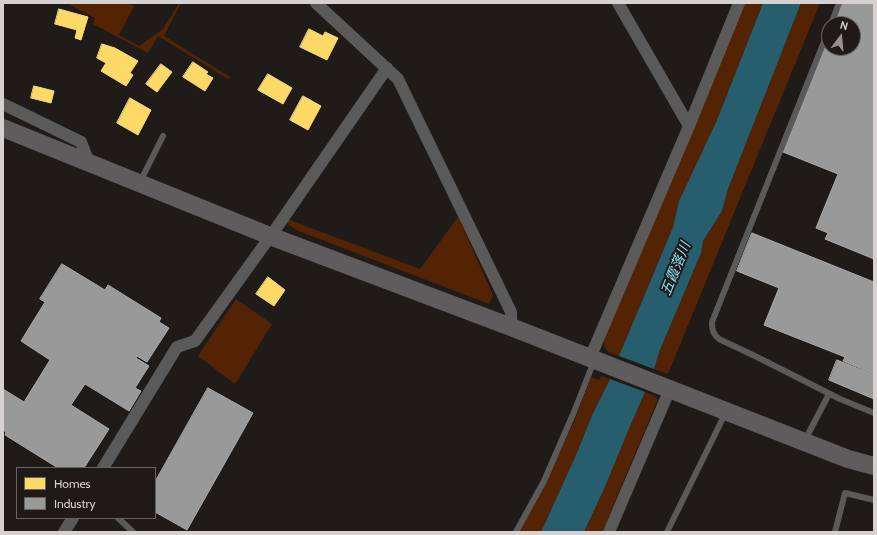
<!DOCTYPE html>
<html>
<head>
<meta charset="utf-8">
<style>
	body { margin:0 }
	#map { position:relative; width:877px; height:535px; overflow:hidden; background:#1e1b19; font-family:Cabin,sans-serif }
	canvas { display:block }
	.frame { position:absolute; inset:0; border:4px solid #d5d1d0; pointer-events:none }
	.legend { position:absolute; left:16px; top:467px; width:140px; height:52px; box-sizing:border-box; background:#1f1a18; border:1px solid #686362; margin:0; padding:5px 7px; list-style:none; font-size:12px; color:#d5d1d0 }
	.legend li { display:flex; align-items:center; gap:8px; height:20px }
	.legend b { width:20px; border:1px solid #686362 }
	.north { position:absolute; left:821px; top:16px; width:40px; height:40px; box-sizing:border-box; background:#1f1a18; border:1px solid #686362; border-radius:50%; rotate:16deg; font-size:11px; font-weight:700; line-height:16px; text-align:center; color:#d5d1d0 }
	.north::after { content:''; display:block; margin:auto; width:14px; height:18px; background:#959190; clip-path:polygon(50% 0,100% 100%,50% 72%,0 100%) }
</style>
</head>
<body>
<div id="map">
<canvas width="877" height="535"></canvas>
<div class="frame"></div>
<ul class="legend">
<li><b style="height:11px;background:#ffd966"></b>Homes</li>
<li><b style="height:11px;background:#999"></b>Industry</li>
</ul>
<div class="north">N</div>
</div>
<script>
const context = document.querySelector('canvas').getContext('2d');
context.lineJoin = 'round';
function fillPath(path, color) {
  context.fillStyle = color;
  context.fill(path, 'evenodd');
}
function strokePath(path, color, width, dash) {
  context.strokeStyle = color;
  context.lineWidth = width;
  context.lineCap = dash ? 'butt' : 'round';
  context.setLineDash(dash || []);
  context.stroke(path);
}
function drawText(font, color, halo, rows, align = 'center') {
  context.font = font + ' Cabin,"Noto Sans JP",sans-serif';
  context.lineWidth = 4;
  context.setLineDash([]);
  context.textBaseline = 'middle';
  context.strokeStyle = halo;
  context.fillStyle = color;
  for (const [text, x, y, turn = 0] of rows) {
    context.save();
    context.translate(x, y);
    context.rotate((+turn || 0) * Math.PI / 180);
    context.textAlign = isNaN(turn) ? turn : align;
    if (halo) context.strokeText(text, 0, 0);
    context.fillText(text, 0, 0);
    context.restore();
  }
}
fillPath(new Path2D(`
	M 66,3 L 129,3 L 134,6 L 119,35 L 139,46 L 163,29 L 179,3 L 181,3 L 164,36 L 230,77 L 228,79 L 158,36 L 148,53 L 93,24 L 95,18 Z
	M 743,3 L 763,3 L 717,120 L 679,201 L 673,227 L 619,356 C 607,352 602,350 605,336 Z
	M 801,3 L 820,3 L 668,374 L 654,369 L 660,350 L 701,253 L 703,241 L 722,211 L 728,189 Z
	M 458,217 L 493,295 L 489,304 L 296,230 L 289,225 L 287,219 L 420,269 Z
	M 236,299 L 272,324 L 235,384 L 198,356 Z
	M 601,376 L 610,379 L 593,413 L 576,455 L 541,532 L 519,532 L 551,471 L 576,417 L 591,377 L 599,380 Z
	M 645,392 L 652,395 L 658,399 L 602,532 L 584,532 L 604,489 L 631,424 Z`), '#542303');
fillPath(new Path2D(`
	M 763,3 L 801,3 L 728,189 L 722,211 L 703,241 L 701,253 L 660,350 L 654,369 L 619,356 L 673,227 L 679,201 L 717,120 Z
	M 610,379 L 645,392 L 631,424 L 604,489 L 584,532 L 541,532 L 576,455 L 593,413 Z`), '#275e6d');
const homes = new Path2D(`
	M 59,9 L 88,17 L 81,40 L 75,38 L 77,30 L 55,24 Z
	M 309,29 L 323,36 L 325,32 L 338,38 L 327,60 L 300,47 Z
	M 102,44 L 115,48 L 138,61 L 130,73 L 133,75 L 126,86 L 101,71 L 106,63 L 97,58 Z
	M 193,62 L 208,72 L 206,74 L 213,78 L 205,91 L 183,77 Z
	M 161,64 L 172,72 L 157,92 L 146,84 Z
	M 268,74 L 292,88 L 283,104 L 258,90 Z
	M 34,86 L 54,91 L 51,103 L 31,98 Z
	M 303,96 L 321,106 L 308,130 L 290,120 Z
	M 130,98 L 151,110 L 138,135 L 117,123 Z
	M 268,277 L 285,290 L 274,306 L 256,294 Z`);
fillPath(homes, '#ffd966');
strokePath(homes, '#f2d786', 1);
const industry = new Path2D(`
	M 842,3 L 874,3 L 874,259 L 825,239 L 828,233 L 816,228 L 838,174 L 783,152 L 829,37 L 829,48 L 853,48 L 853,24 L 834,24 Z
	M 752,233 L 874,282 L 874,374 L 843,361 L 845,357 L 764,325 L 779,288 L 737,271 Z
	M 62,264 L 105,290 L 108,285 L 161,318 L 159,322 L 169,328 L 147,362 L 137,356 L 136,358 L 149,366 L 135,388 L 141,391 L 129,411 L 85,384 L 71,405 L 109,429 L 84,468 L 58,468 L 5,435 L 6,432 L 3,430 L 3,389 L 24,402 L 50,360 L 21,341 L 45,302 L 40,299 Z
	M 837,360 L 874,375 L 874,399 L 829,380 Z
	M 208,388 L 253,413 L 187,530 L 155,512 L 155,482 Z`);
fillPath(industry, '#999');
strokePath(industry, '#abaaaa', 1);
strokePath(new Path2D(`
	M 831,24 L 839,3
	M 829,29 L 712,322 C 712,330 713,334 719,339 L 757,357 L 840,399 L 874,413
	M 140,182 L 163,136
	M 805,440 L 829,394
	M 118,518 L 133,532
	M 516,532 L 544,481 L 574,412 L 594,361
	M 667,532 L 726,412
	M 835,532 L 845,493 L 874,500`), '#5b5a5a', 6);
strokePath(new Path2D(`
	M 316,3 L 398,79 L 511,312 L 511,327
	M 618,3 L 689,126
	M 3,104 L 81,142 L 89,163
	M 590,358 L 689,126 L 739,3
	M 103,468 L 177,347 L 195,341 L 277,227 L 387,68
	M 64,532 L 73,518
	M 609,532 L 670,389`), '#5b5a5a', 12);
strokePath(new Path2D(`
	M 3,128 L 270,236 L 511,327 L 848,459 L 874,466`), '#5f5c5d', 18);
drawText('italic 14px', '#8edff5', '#1f1a18', [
	["五霞落川",676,269,-68]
]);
</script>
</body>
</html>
